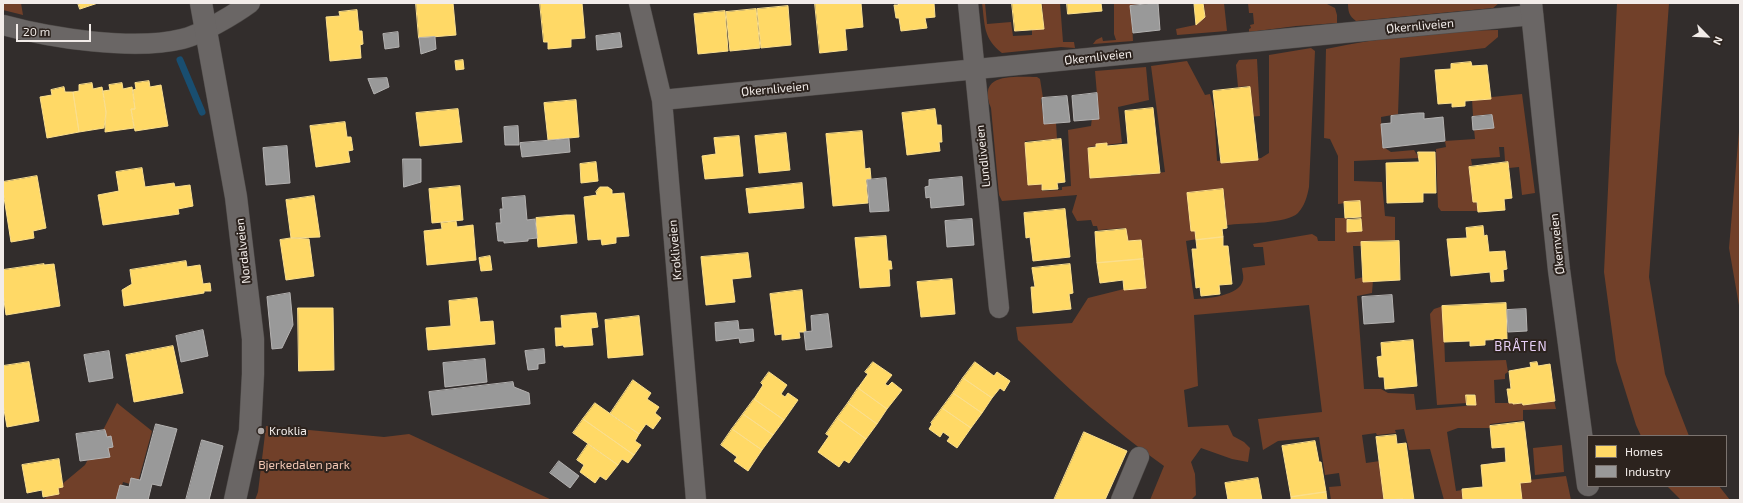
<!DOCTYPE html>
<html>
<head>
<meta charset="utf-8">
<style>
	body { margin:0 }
	#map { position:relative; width:1743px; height:503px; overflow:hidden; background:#322d2c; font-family:"Exo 2",sans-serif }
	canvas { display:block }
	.frame { position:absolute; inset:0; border:4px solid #f2ece9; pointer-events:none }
	.legend { position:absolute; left:1587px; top:435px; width:140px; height:52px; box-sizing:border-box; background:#2c231e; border:1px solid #7b736f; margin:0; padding:5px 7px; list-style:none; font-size:12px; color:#f2ece9 }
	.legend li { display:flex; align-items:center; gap:8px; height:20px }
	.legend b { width:20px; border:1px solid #7b736f }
	.north { position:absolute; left:1687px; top:16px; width:40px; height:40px; -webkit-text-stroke:3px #2c231e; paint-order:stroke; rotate:114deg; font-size:11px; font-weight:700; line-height:16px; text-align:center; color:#f2ece9 }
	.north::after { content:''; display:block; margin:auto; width:14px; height:18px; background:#f2ece9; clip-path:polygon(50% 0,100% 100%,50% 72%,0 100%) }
	.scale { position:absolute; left:16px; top:24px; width:75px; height:18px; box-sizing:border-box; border:2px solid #f2ece9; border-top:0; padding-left:5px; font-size:12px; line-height:14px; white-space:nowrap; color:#f2ece9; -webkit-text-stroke:3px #2c231e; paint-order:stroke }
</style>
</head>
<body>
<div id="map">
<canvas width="1743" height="503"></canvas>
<div class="frame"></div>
<ul class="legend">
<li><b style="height:11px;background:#ffd966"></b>Homes</li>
<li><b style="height:11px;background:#999"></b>Industry</li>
</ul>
<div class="north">N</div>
<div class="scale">20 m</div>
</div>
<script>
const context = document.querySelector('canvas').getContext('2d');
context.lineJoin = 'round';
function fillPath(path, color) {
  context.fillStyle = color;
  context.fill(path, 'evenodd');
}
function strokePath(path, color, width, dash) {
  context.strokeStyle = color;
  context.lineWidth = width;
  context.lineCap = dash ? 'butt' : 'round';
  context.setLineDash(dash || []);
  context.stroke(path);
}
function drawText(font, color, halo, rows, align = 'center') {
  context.font = font + ' "Exo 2",sans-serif';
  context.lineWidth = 4;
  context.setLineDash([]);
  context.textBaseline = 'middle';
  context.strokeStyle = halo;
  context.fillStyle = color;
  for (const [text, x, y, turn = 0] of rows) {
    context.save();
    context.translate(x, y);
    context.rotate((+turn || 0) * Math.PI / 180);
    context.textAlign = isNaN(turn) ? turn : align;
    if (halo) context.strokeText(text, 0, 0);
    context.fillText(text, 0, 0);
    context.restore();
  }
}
fillPath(new Path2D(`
	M 3,3 L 21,3 L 23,15 L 3,10 Z
	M 982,3 L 985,3 L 987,24 L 1011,22 L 1013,36 L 1032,35 L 1032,29 L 1044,28 L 1042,3 L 1060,3 L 1063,42 L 1074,42 L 1075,48 L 1061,47 L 1002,53 C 983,38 985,25 982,3 Z
	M 1114,3 L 1159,3 L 1131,5 L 1133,41 L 1093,44 L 1096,40 L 1102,37 L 1103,41 L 1116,40 L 1114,34 Z
	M 1204,3 L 1224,3 L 1227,31 L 1177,35 L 1176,29 L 1195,25 L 1205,16 Z
	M 1248,3 L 1325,3 L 1335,8 L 1337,15 L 1337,23 L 1296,26 L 1249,32 L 1249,29 L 1251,28 L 1250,25 L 1254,24 L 1253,13 L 1249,13 Z
	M 1348,3 L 1499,3 L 1493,8 L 1356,21 C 1349,16 1348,11 1348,3 Z
	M 1617,3 L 1669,3 L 1649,277 L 1665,374 L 1689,436 L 1641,436 L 1636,425 L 1616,361 L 1604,272 Z
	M 1498,30 L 1498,37 L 1485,48 L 1400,58 L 1398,114 L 1381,117 L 1382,146 L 1391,152 L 1414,150 L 1419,158 L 1354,161 L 1354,181 L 1382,182 L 1385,216 L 1395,217 L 1395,240 L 1363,241 L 1363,246 L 1353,246 L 1355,279 L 1364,277 L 1373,280 L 1372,293 L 1357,296 L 1364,389 L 1381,389 L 1388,393 L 1414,394 L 1416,410 L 1476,405 L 1475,394 L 1466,395 L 1467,403 L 1437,405 L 1430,314 L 1434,309 L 1443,306 L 1445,362 L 1506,360 L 1508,372 L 1505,374 L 1505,379 L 1494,380 L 1495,403 L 1513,403 L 1513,404 L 1554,401 L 1556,409 L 1523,410 L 1523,420 L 1490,424 L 1490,428 L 1458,428 L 1447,432 L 1456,491 L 1462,490 L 1464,500 L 1444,500 L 1430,449 L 1409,450 L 1404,429 L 1395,430 L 1396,433 L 1377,435 L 1376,433 L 1362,435 L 1366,463 L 1380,461 L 1384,500 L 1331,500 L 1329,487 L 1341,486 L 1339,473 L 1325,475 L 1319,437 L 1278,441 L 1263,450 L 1258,419 L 1322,412 L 1309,305 L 1194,315 L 1198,386 L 1184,390 L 1188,427 L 1228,425 L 1233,436 L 1244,442 L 1250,448 L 1248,462 L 1232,459 L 1201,448 L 1191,462 L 1195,474 L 1196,495 L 1191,500 L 1150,500 L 1164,466 C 1111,429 1065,385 1018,340 L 1016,327 L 1072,323 L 1088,298 L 1124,289 L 1146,287 L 1141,240 L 1127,241 L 1125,228 L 1098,230 L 1097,226 L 1093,226 L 1091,220 L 1077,221 L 1072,212 L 1077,195 L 1002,201 L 999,195 L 991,108 C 976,72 1015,77 1037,77 L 1040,79 L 1043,98 L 1041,99 L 1044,124 L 1056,123 L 1057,139 L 1025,141 L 1028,184 L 1041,183 L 1042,191 L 1062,190 L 1062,187 L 1071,186 L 1068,130 L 1091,126 L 1092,118 L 1099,118 L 1095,71 L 1146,67 L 1149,100 L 1118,107 L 1122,143 L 1088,147 L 1090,174 L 1131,172 L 1131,176 L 1165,172 L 1151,66 L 1187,61 L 1205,95 L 1210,94 L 1214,110 L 1217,161 L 1261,158 L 1269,153 L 1269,55 L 1311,48 L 1315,51 L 1309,187 C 1307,197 1305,205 1298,213 C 1287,224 1243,223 1227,225 L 1224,191 L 1189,194 L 1197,239 L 1186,241 L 1194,299 C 1206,299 1240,296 1243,280 C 1244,276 1242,271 1242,268 L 1265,265 L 1263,247 L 1254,247 L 1253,244 L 1312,234 L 1317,237 L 1318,241 L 1335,241 L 1335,218 L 1347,218 L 1348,232 L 1362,231 L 1360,201 L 1338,204 L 1338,156 L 1330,139 L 1324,138 L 1326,49 C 1383,37 1441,31 1498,30 Z
	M 1257,59 L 1260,116 L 1249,117 L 1247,86 L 1238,87 L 1236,65 L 1239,60 Z
	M 1522,94 L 1535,193 L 1522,195 L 1519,167 L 1509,168 L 1508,161 L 1505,161 L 1504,147 L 1499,147 L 1500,157 L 1471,159 L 1472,165 L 1469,166 L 1474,200 L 1476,200 L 1478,211 L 1441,211 L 1438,207 L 1436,149 L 1446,147 L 1445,141 L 1475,139 L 1474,129 L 1493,127 L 1491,114 L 1473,116 L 1472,99 Z
	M 1740,120 L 1740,311 L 1729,248 Z
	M 117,403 L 152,431 L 137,486 L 123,482 L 118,500 L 43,500 L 85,465 Z
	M 266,426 L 384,437 L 409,434 L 552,500 L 255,500 L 258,492 Z
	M 1562,445 L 1564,472 L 1535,475 L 1533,448 Z
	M 1566,476 L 1571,500 L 1522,500 L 1519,481 Z
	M 1667,486 L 1719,486 L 1730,500 L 1681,500 Z`), '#714029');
const homes = new Path2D(`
	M 78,3 L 98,3 L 80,9 Z
	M 416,3 L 453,3 L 456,35 L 419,38 Z
	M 540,3 L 582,3 L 585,38 L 571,39 L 571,47 L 548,49 L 548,42 L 544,42 Z
	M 815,3 L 861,3 L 863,27 L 845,29 L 847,50 L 820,53 Z
	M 898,3 L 934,3 L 935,17 L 925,18 L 927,28 L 901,31 L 899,18 L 896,18 L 894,5 L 898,5 Z
	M 1012,3 L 1041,3 L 1044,29 L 1015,31 Z
	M 1067,3 L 1101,3 L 1102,11 L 1068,14 Z
	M 1203,3 L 1205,17 L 1196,25 L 1194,4 L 1207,3 Z
	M 788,6 L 791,45 L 761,48 L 757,9 Z
	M 756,9 L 760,48 L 730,51 L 726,12 Z
	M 357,10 L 359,31 L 362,31 L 363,44 L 360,45 L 361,58 L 330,61 L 326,17 L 340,16 L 339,12 Z
	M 725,11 L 728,51 L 698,54 L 694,14 Z
	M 463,60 L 464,69 L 456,70 L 455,61 Z
	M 1471,62 L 1472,66 L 1487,65 L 1491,99 L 1465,101 L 1465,106 L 1452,107 L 1452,103 L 1438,104 L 1435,70 L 1451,69 L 1451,64 Z
	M 149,81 L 150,87 L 161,85 L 168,126 L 135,131 L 131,109 L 135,109 L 133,90 L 136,89 L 135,83 Z
	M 92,83 L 93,89 L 102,87 L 106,112 L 104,128 L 79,132 L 73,92 L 79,91 L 79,85 Z
	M 122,83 L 123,89 L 132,87 L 135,109 L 131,109 L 134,128 L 105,132 L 106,112 L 103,91 L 110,90 L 109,85 Z
	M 64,87 L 65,92 L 73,92 L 79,132 L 47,138 L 40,97 L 52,95 L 51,90 Z
	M 1250,87 L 1258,160 L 1221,163 L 1213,91 Z
	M 576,100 L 579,137 L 548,140 L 544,103 Z
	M 1153,108 L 1160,173 L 1090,178 L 1088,148 L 1096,147 L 1096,144 L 1107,143 L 1107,146 L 1128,144 L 1125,111 Z
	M 458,109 L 462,142 L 420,146 L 416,113 Z
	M 935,109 L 937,125 L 941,125 L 942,142 L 939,142 L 940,151 L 907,155 L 902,113 Z
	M 345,122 L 347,137 L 351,137 L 353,150 L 348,151 L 350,162 L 316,167 L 310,126 Z
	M 862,131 L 865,169 L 870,168 L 871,179 L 866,180 L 868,203 L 833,206 L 826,134 Z
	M 786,133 L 790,170 L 759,173 L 755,136 Z
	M 739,136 L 743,176 L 705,179 L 702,156 L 716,154 L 714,138 Z
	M 1061,139 L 1065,182 L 1057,183 L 1058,189 L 1042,190 L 1042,184 L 1028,185 L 1025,143 Z
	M 1418,152 L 1435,152 L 1436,193 L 1423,193 L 1423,202 L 1387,203 L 1386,163 L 1419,162 Z
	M 596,162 L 598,181 L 581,183 L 580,164 Z
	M 1508,162 L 1512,198 L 1504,199 L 1505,210 L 1478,212 L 1477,202 L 1473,202 L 1469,167 Z
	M 142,168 L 145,187 L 174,183 L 175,187 L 190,185 L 193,206 L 178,209 L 179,214 L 103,225 L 98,195 L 119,191 L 116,172 Z
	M 37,176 L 46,228 L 33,231 L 34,238 L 11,242 L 3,191 L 3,182 Z
	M 802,183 L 804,208 L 749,213 L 746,189 Z
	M 460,186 L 463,220 L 432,223 L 429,189 Z
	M 600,187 L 608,187 L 612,190 L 612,194 L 624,193 L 629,236 L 616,237 L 616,243 L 602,245 L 601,239 L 588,240 L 584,197 L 597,195 L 596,192 Z
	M 1223,189 L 1227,228 L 1222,229 L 1223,237 L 1196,240 L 1195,231 L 1191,231 L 1187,193 Z
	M 314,196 L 320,237 L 291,238 L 286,200 Z
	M 1360,201 L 1361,217 L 1345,218 L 1344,202 Z
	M 1065,209 L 1070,257 L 1033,261 L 1030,237 L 1026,238 L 1024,213 Z
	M 566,215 L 574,215 L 577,243 L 538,247 L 536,218 Z
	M 1361,219 L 1362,231 L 1347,232 L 1347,220 Z
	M 456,221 L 457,227 L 473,225 L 476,260 L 427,265 L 424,231 L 442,229 L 441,223 Z
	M 1483,226 L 1484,236 L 1487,235 L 1489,252 L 1505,251 L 1507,269 L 1503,270 L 1504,281 L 1491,282 L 1490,272 L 1451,276 L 1447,239 L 1467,238 L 1466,228 Z
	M 1126,229 L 1128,241 L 1141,240 L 1143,259 L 1097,263 L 1095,232 Z
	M 886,236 L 888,261 L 891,261 L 892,269 L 889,269 L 890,286 L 860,288 L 855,238 Z
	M 1223,237 L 1223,246 L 1228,246 L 1232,284 L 1219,285 L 1220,294 L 1201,296 L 1200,287 L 1196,288 L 1192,249 L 1197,249 L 1196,240 Z
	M 291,238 L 309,239 L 314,276 L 286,280 L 280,240 Z
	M 1399,241 L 1400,280 L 1363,282 L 1361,242 Z
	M 748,253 L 751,277 L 732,279 L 735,302 L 706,305 L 701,257 Z
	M 490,256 L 492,270 L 481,271 L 479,258 Z
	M 1143,259 L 1146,288 L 1124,290 L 1123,280 L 1100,283 L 1097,263 Z
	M 186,261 L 187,267 L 200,265 L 203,284 L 210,283 L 211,291 L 204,291 L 204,293 L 124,306 L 122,290 L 132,284 L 130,270 Z
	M 44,264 L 44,265 L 54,264 L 60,306 L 6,315 L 3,293 L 3,270 Z
	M 1070,264 L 1073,293 L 1069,294 L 1071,309 L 1033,313 L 1031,287 L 1035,287 L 1032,268 Z
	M 952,279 L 955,314 L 921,317 L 917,282 Z
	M 802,290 L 806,332 L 799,332 L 800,338 L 782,340 L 782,334 L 775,335 L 770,294 Z
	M 477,298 L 480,322 L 493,321 L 495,344 L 428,350 L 426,328 L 451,326 L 449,301 Z
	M 1506,303 L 1507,339 L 1485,340 L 1485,345 L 1470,346 L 1470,341 L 1444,342 L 1442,306 Z
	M 298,308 L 333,308 L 334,370 L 299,371 Z
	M 590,313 L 596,313 L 598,327 L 591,328 L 593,345 L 564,347 L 563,345 L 556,346 L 555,328 L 562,328 L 561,316 Z
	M 639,316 L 643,355 L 608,358 L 605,320 Z
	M 1413,340 L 1417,386 L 1385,389 L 1384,377 L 1379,377 L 1377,357 L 1382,356 L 1381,343 Z
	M 173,346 L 183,393 L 134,402 L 126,355 Z
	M 29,362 L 39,421 L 7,427 L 3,404 L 3,366 Z
	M 873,362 L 892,375 L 885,384 L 888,386 L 892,382 L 902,390 L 887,409 L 858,388 L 868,374 L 865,372 Z
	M 975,362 L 994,376 L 997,372 L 1010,381 L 1004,391 L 1000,388 L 992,398 L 963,378 Z
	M 1537,362 L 1538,366 L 1550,364 L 1555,401 L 1523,405 L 1522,403 L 1513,404 L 1513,403 L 1509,403 L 1507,389 L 1511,389 L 1509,371 L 1531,367 L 1530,363 Z
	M 769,372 L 787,385 L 781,394 L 785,397 L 788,393 L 798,400 L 784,420 L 754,399 L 763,385 L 761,383 Z
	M 963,378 L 992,398 L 982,413 L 953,393 Z
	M 633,380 L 651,393 L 647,399 L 659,407 L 655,413 L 661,418 L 653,429 L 646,424 L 639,434 L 610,414 Z
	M 858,388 L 887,409 L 877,424 L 848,403 Z
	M 953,393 L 982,413 L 971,428 L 942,408 Z
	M 1466,395 L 1475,395 L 1476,405 L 1467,405 Z
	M 754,399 L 784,420 L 773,435 L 743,414 Z
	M 595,403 L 639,434 L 635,441 L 641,445 L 634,455 L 583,419 Z
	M 848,403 L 877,424 L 866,439 L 837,418 Z
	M 942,408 L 971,428 L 957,448 L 947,441 L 950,437 L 943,432 L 940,437 L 929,429 L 932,424 L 931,423 Z
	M 743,414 L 773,435 L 762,450 L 732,429 Z
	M 837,418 L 866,439 L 849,463 L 844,460 L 839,467 L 818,452 L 829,436 L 826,434 Z
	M 583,419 L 634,455 L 628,463 L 622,459 L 618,465 L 573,433 Z
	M 1524,422 L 1531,482 L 1520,483 L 1522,500 L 1463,500 L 1462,489 L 1483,487 L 1481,465 L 1506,462 L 1505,447 L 1492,448 L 1490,426 Z
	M 732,429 L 762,450 L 748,471 L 734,461 L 737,457 L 721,445 Z
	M 1084,432 L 1127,451 L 1105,500 L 1054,500 Z
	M 1396,435 L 1397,444 L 1406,443 L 1414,500 L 1403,500 L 1403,499 L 1384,500 L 1376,437 Z
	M 1315,441 L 1319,462 L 1321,462 L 1326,492 L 1291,497 L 1282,446 Z
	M 588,444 L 618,465 L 606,480 L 600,476 L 595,483 L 580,472 L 584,465 L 577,460 Z
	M 59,459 L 63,487 L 58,488 L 59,494 L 43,497 L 42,490 L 27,493 L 22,465 Z
	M 1258,478 L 1262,500 L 1228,500 L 1225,483 Z
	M 1326,492 L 1327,500 L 1291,500 L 1291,497 Z`);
fillPath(homes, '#ffd966');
strokePath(homes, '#fbdf8d', 1);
const industry = new Path2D(`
	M 1158,3 L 1160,30 L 1133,33 L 1130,6 Z
	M 398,32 L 399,47 L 385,49 L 383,34 Z
	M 620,33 L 622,47 L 597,50 L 596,36 Z
	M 435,37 L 436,49 L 421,54 L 419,38 Z
	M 387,78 L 389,87 L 374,94 L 368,79 Z
	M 1097,93 L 1099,119 L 1074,121 L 1072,96 Z
	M 1067,96 L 1070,122 L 1044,124 L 1042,98 Z
	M 1419,113 L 1424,113 L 1424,119 L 1443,117 L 1445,141 L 1383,148 L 1381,124 L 1391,123 L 1391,116 Z
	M 1492,115 L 1494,128 L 1473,130 L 1472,117 Z
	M 518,126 L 519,145 L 505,145 L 504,127 Z
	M 569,139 L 570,152 L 522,157 L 520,143 Z
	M 287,146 L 290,183 L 266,185 L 263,148 Z
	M 403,159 L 421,159 L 421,182 L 404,187 Z
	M 962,177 L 964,205 L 931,208 L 930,197 L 926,198 L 925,187 L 929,186 L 929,180 Z
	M 886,178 L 889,211 L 870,212 L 867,180 Z
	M 525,196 L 527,220 L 535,219 L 537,238 L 528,239 L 528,241 L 504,243 L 504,241 L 498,241 L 496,223 L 501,223 L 500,209 L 503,209 L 502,198 Z
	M 972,219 L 974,245 L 947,247 L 945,221 Z
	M 290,293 L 293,325 L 282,348 L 272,349 L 267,297 Z
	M 1392,295 L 1394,322 L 1364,324 L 1362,297 Z
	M 1526,309 L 1527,331 L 1508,332 L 1507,310 Z
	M 828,314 L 832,347 L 806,350 L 804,332 L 812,331 L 811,316 Z
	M 738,321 L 739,330 L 753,329 L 754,341 L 740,343 L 739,338 L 716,341 L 715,323 Z
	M 203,330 L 208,356 L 181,362 L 176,336 Z
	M 544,349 L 545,363 L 538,364 L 538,369 L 528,370 L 525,351 Z
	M 109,351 L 113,378 L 89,382 L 84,355 Z
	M 485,359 L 487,382 L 445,387 L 443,363 Z
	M 513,382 L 514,387 L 529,393 L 530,404 L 432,415 L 429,392 Z
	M 156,424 L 177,429 L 161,486 L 152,484 L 148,500 L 116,500 L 120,485 L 129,487 L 131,478 L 140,480 Z
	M 105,430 L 107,437 L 111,436 L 113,447 L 108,448 L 110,457 L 80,461 L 76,434 Z
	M 202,440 L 223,446 L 209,500 L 186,500 Z
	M 559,461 L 579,476 L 570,488 L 550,473 Z`);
fillPath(industry, '#999');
strokePath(industry, '#b4b2b1', 1);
strokePath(new Path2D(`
	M 180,60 L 202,112`), '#194e70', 7);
const street = new Path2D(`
	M 639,3 L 662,100 L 696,500
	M 968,3 L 999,308
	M 3,25 C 51,38 133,51 182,39 C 200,35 235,14 250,3
	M 662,100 L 1322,35 L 1533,15
	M 1121,500 L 1139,457`);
const secondary = new Path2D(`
	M 201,3 L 236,197 L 253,339 L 253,374 L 250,431 L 235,500
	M 1531,3 L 1559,270 L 1588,485`);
strokePath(street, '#4d4947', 21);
strokePath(secondary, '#4d4947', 23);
strokePath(street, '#6a6665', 20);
strokePath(secondary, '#6a6665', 22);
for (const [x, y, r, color] of [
	[261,431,4,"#afa9a7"]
]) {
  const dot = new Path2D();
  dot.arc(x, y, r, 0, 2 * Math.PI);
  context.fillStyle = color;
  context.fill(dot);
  strokePath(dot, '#2c231e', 1.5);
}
drawText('12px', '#f2ece9', '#2c231e', [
	["Økernliveien",1420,26,-5],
	["Økernliveien",1098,57,-6],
	["Økernliveien",775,89,-5],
	["Lundliveien",983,156,-96],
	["Økernveien",1557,244,-96],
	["Krokliveien",675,250,-95],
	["Nordalveien",243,251,-96]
]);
drawText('12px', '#f2ece9', '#2c231e', [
	["Kroklia",269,431]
], 'left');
drawText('12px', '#f1c6b3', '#2c231e', [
	["Bjerkedalen park",304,465]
]);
context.letterSpacing = '1px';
drawText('13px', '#e8d0f8', '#2c231e', [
	["BRÅTEN",1521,347]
]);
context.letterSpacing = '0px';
</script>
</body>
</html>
